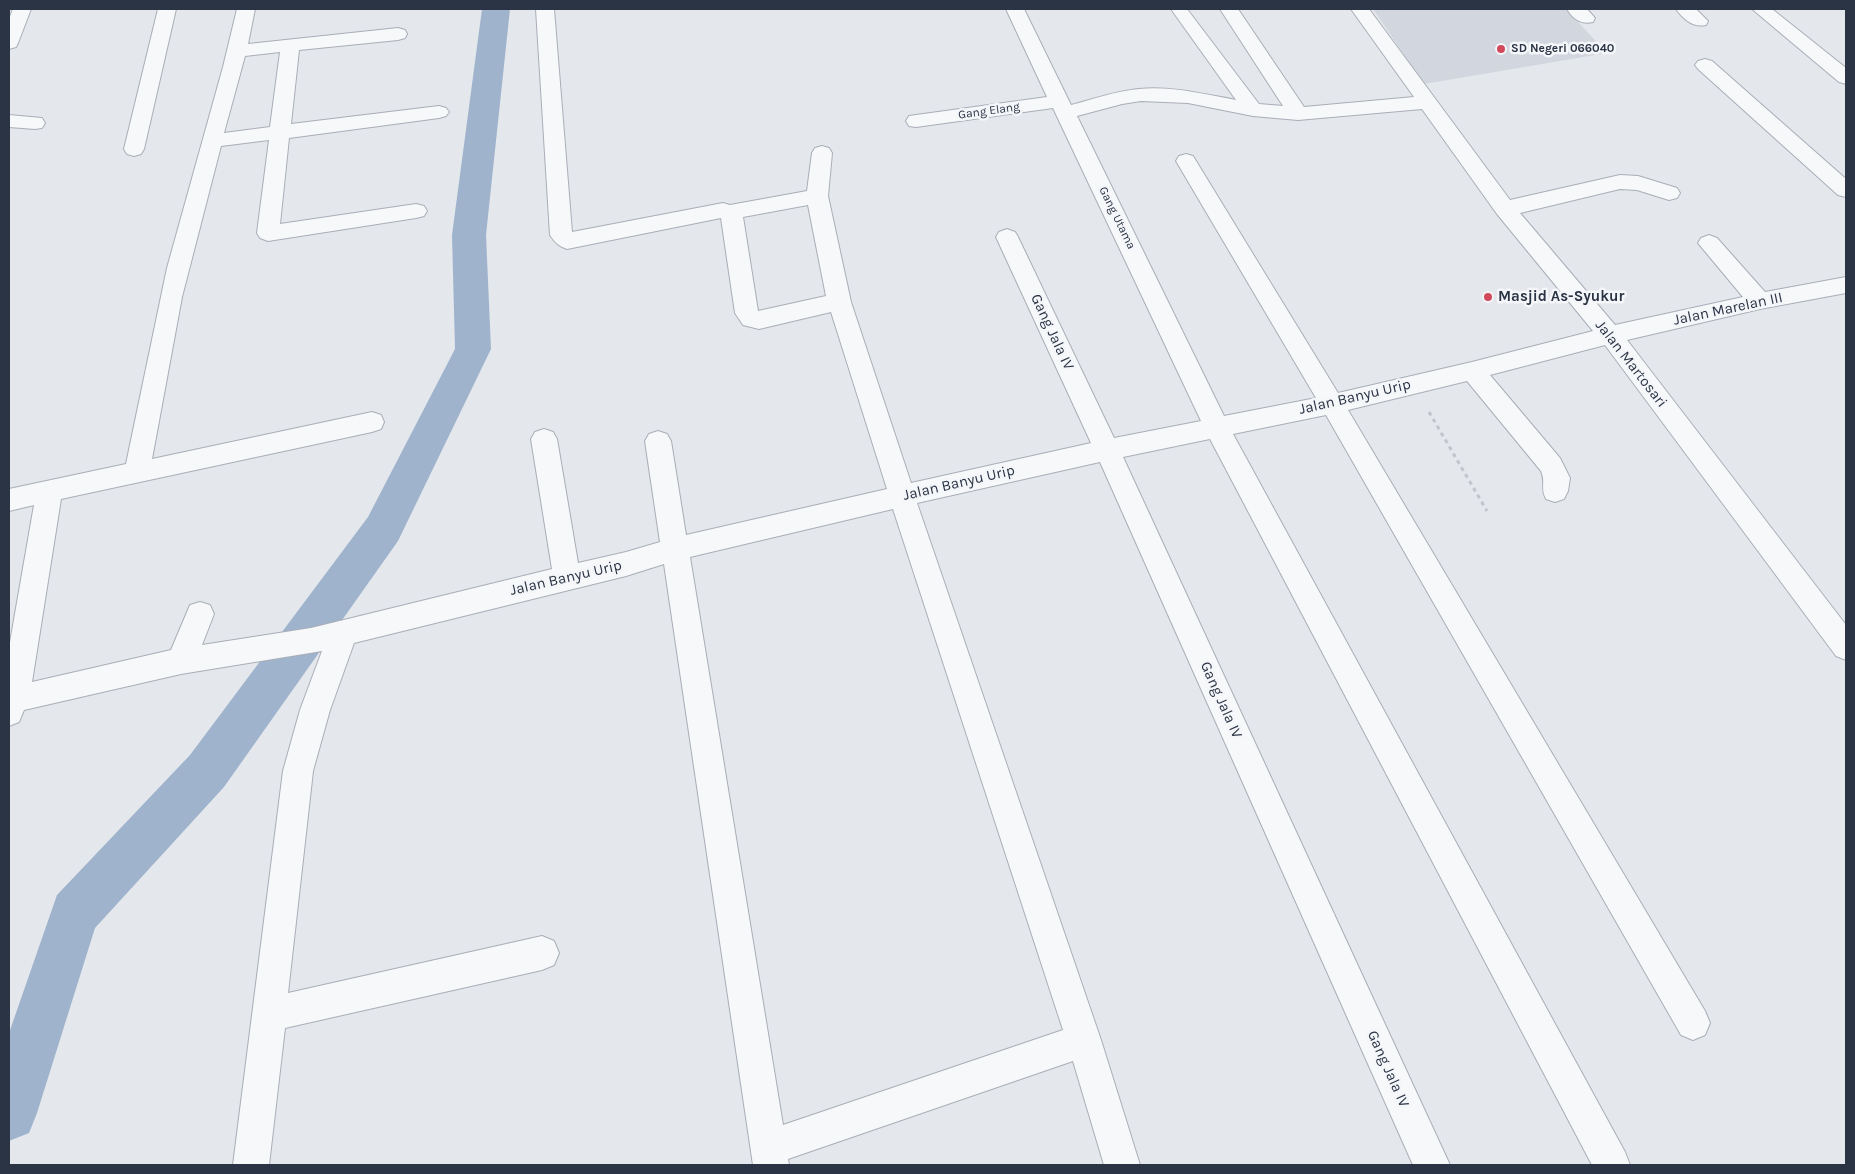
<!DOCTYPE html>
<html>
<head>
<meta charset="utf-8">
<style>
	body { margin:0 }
	#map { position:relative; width:1855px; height:1174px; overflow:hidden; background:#e4e7ec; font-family:Karla,sans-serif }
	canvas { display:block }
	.frame { position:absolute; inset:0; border:10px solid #2b3445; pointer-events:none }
</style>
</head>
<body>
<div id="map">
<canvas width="1855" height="1174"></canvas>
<div class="frame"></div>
</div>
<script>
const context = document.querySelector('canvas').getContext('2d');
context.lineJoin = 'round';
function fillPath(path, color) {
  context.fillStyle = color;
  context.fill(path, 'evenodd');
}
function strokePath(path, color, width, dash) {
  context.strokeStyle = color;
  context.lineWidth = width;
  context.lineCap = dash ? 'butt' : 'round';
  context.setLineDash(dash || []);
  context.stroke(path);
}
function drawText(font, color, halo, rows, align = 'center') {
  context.font = font + ' Karla,sans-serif';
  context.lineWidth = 5;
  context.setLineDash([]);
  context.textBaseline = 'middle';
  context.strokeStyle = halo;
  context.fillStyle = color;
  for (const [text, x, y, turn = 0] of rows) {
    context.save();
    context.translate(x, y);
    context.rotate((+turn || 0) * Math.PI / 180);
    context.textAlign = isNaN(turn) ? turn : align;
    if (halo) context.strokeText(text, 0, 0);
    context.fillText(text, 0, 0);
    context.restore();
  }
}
fillPath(new Path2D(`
	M 1373,9 L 1566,9 L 1607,53 L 1424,84 Z`), '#d2d6de');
fillPath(new Path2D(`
	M 482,9 L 510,9 L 486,235 L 491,349 L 398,541 L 224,787 L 95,928 L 37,1113 L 29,1133 L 9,1141 L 9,1033 L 57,895 L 190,755 L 368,517 L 455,349 L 452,235 Z`), '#9fb4cc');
const minor = new Path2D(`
	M 13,9 L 31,9 L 18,43 L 16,47 L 9,49 L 9,19 Z
	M 158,9 L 176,9 L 144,149 L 141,154 L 134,156 L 127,154 L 124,149 Z
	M 237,9 L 255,9 L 248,44 L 398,28 L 405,30 L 407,34 L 405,38 L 398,40 L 299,50 L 291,124 L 439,106 L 446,108 L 449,112 L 446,116 L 439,118 L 289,138 L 280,224 L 416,204 L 424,206 L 427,211 L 424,216 L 416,218 L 268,241 L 260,238 L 257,233 L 269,140 L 221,146 L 182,297 L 152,459 L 372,412 L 381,415 L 384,422 L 381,429 L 372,432 L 61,499 L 32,682 L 171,650 L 190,605 L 200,602 L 210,605 L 214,614 L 202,645 L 311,628 L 552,569 L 531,439 L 535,432 L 544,429 L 553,432 L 557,439 L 578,563 L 626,552 L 660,542 L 645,441 L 649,434 L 658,431 L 667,434 L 671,441 L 686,535 L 887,489 L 831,312 L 759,329 L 743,325 L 735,313 L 721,218 L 567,249 C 559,246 555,243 550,235 L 536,9 L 554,9 L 572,232 L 723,203 L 730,205 L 807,191 L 812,153 L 815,148 L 822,146 L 829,148 L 832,153 L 828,196 L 851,302 L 911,483 L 1091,443 L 996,237 L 999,232 L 1007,229 L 1015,232 L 1018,237 L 1114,438 L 1201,421 L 1053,108 L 916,127 L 909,126 L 906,121 L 909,116 L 916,115 L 1047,97 L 1006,9 L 1024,9 L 1071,105 C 1094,99 1116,91 1139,89 C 1171,86 1204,94 1236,100 L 1171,9 L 1187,9 L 1259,104 L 1283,106 L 1220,9 L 1238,9 L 1304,107 L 1414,97 L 1351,9 L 1369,9 L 1510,200 L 1620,175 L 1638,176 L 1677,188 L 1680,193 L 1677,198 L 1669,200 L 1637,190 L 1620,189 L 1520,213 L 1615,325 L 1743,297 L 1698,243 L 1701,238 L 1709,235 L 1717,238 L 1765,292 L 1846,277 L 1846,293 L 1760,309 L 1627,340 L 1846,625 L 1846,660 L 1836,656 L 1605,345 L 1490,375 L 1560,458 L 1570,478 L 1568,491 L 1564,499 L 1555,502 L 1546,499 C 1540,488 1546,482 1541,471 L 1467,381 L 1348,410 L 1705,1011 L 1710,1023 L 1705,1035 L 1693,1040 L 1681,1035 L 1326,415 L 1233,434 L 1625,1152 L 1630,1165 L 1592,1165 L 1210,439 L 1123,457 L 1450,1165 L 1413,1165 L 1100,462 L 917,503 L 1101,1040 L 1140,1165 L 1104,1165 L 1073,1061 L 788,1159 L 789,1165 L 753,1165 L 664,564 L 626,576 L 354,643 L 330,710 L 313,771 L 288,993 L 542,936 L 554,941 L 559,953 L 554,965 L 542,970 L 285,1028 L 269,1165 L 233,1165 L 283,771 L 300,710 L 322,651 L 181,674 L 24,710 L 19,722 L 9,726 L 9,648 L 34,505 L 9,511 L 9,489 L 126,464 L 167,268 L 223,67 ZM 280,52 L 270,127 L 224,133 L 245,56 ZM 1141,101 L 1188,103 L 1253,116 L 1298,120 L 1422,109 L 1497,214 L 1593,331 L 1472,362 L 1338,393 L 1193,156 L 1186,154 L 1179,156 L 1176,161 L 1316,398 L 1224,416 L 1077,116 L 1122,104 ZM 808,205 L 826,296 L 758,311 L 743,217 ZM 893,509 L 1063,1030 L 783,1125 L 690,557 Z
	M 1567,9 L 1587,9 L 1595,18 L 1593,22 C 1581,25 1573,19 1567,9 Z
	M 1676,9 L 1696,9 L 1708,21 L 1706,25 C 1693,28 1683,19 1676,9 Z
	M 1752,9 L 1772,9 L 1846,68 L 1846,84 L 1839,82 Z
	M 1705,59 L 1712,61 L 1846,179 L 1846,197 L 1838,195 L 1698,69 L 1695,65 L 1698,61 Z
	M 9,115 L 42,118 L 45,123 L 42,128 L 35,129 L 9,127 Z`);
strokePath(minor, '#a9aeb7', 2);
strokePath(new Path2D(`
	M 1429,412 L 1487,511`), '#c2c5cb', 3, [4, 4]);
fillPath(minor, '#f7f8fa');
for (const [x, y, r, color] of [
	[1501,49,5,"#d1495b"],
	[1488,297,5,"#d1495b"]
]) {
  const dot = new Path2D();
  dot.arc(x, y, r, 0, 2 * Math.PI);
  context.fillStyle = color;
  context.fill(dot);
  strokePath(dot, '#f4f6f9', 2);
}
drawText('bold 12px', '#2b3445', '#f4f6f9', [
	["SD Negeri 066040",1511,49]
], 'left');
drawText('12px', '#2b3445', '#f4f6f9', [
	["Gang Elang",989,111,-8],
	["Gang Utama",1117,218,64]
]);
drawText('bold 15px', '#2b3445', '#f4f6f9', [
	["Masjid As-Syukur",1498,297]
], 'left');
drawText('15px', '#2b3445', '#f4f6f9', [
	["Jalan Marelan III",1728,309,-12],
	["Gang Jala IV",1052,332,65],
	["Jalan Martosari",1631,364,52],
	["Jalan Banyu Urip",1355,397,-13],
	["Jalan Banyu Urip",959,483,-13],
	["Jalan Banyu Urip",566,578,-13],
	["Gang Jala IV",1221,700,66],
	["Gang Jala IV",1388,1069,66]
]);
</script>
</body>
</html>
